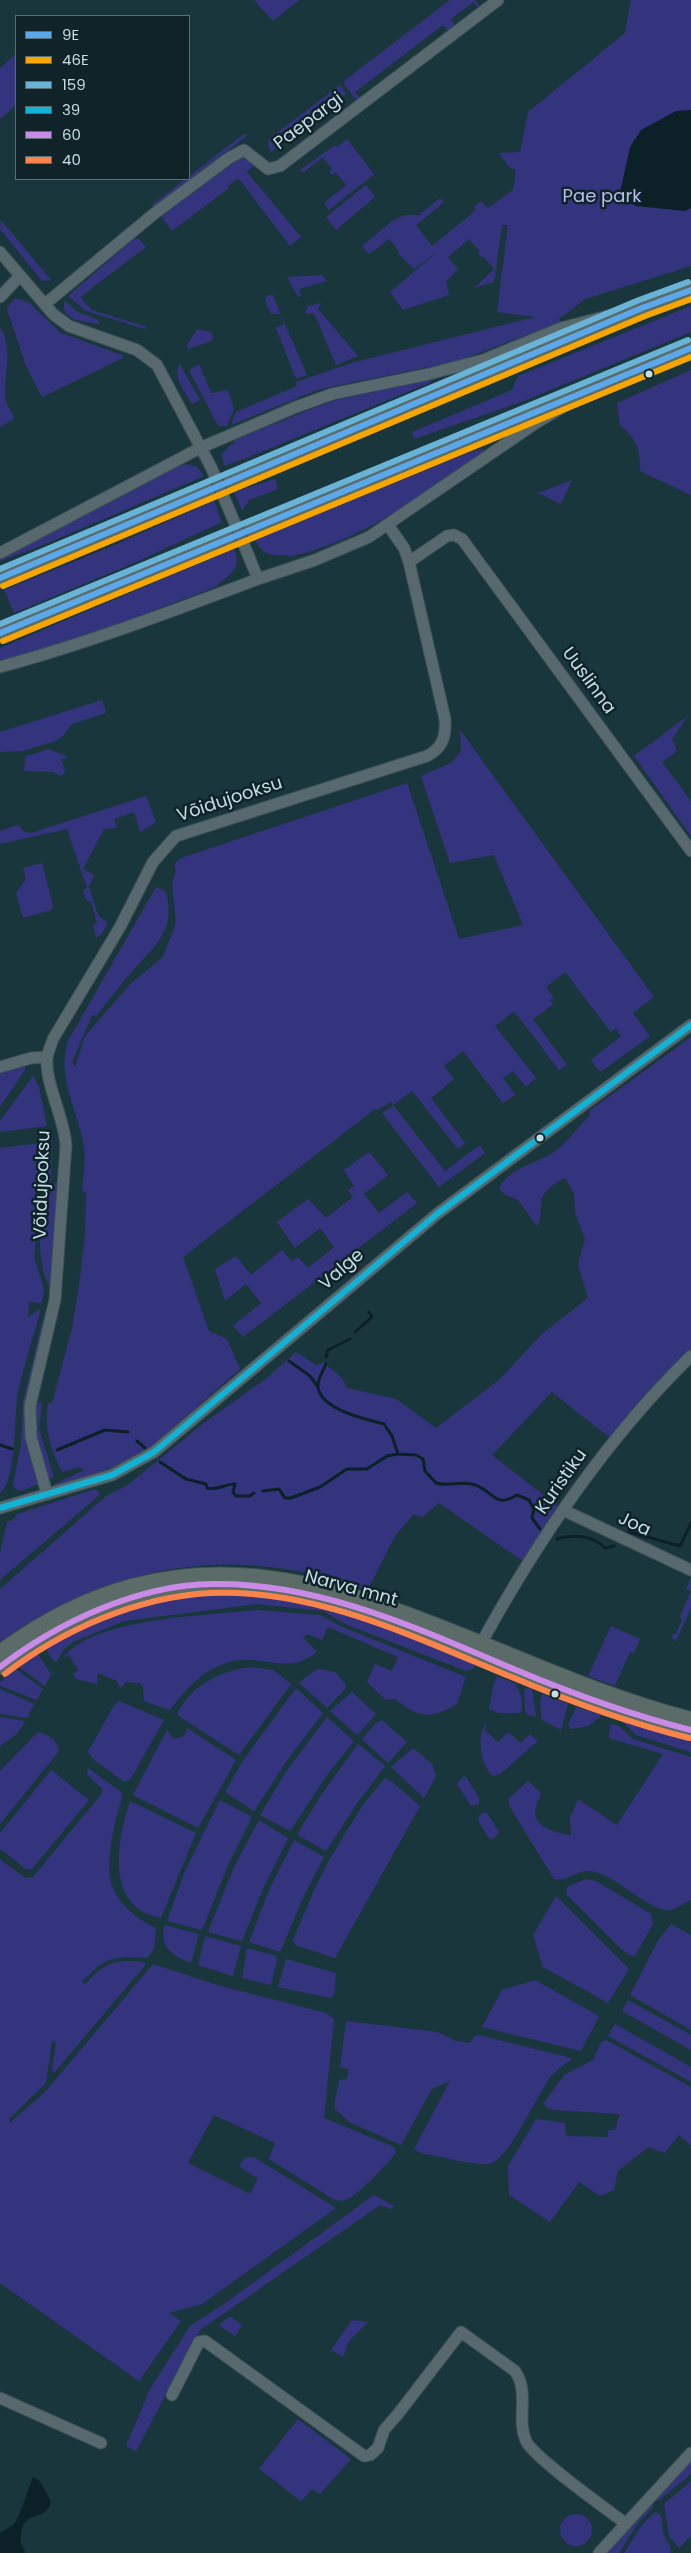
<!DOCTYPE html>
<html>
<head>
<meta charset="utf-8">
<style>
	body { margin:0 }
	#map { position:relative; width:691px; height:2553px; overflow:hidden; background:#1a363d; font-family:Poppins,sans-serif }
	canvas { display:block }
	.legend { position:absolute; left:15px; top:15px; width:175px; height:165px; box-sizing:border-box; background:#0f2329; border:1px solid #586e74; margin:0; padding:6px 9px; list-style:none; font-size:15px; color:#c5dee5 }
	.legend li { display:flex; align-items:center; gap:10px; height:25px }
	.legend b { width:25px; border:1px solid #586e74 }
</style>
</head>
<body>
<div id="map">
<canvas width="691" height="2553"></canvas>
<ul class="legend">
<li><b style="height:6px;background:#5aa8eb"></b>9E</li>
<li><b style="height:6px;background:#f7a600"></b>46E</li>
<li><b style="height:6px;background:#69b3d9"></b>159</li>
<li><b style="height:6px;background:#13b2d5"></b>39</li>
<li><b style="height:6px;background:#ca8be6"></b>60</li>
<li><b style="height:6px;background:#f8844c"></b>40</li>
</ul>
</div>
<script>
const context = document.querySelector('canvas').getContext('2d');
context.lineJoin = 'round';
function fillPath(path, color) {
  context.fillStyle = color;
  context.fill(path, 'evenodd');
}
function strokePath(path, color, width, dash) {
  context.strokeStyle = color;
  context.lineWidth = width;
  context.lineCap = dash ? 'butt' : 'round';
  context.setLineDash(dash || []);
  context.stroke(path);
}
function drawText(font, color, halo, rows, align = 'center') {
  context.font = font + ' Poppins,sans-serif';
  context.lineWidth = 5;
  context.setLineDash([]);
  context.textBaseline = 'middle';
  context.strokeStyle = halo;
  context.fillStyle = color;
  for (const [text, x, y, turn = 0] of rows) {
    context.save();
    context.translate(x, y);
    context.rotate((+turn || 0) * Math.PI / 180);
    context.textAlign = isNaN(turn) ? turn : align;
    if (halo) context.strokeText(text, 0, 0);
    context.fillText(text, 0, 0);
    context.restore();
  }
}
fillPath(new Path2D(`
	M 254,0 L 299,0 L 273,21 Z
	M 450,0 L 475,0 L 480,7 L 478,8 L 473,2 L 451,19 L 455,26 L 448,31 L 443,25 L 355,92 L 360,98 L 357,101 L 344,84 L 345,80 Z
	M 631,0 L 691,0 L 691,266 L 585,299 L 559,319 L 561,322 L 458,361 L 320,389 L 231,425 L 236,412 L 297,386 L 296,382 L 355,362 L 535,317 L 497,312 L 508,225 L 502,225 L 494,282 L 474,288 L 494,269 L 484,257 L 482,258 L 478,253 L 480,252 L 469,239 L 448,257 L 458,269 L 446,281 L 449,295 L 403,310 L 390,292 L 437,252 L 414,269 L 397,252 L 399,251 L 389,239 L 369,254 L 362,246 L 392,221 L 405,215 L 419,215 L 440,198 L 444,202 L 416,225 L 432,246 L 476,210 L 474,207 L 481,201 L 488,208 L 513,190 L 516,170 L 510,168 L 499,153 L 520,152 L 528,112 L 625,33 Z
	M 16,54 L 16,105 L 0,119 L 0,68 Z
	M 340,85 L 346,94 L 271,152 L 268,144 L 270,138 Z
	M 244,134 L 248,135 L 154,207 L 152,205 L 185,179 L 189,179 L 189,176 Z
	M 347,139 L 374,174 L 329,210 L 324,203 L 346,185 L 336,173 L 332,175 L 329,171 L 332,169 L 323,157 L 303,173 L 300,170 L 335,145 L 337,147 Z
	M 241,157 L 248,160 L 253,166 L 247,172 L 301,237 L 290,246 L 240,180 L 237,179 L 228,186 L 229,188 L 172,231 L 161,216 Z
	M 366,185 L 375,197 L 336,230 L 326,217 Z
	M 1,220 L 51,280 L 42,281 L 0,229 Z
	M 135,238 L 140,240 L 146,247 L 80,297 L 92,310 L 147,327 L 145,329 L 86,311 L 68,296 Z
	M 322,275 L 327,281 L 299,289 L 301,296 L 298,297 L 287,277 Z
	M 272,294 L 307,375 L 296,379 L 276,328 L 284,324 L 280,314 L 271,314 L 265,301 L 267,296 Z
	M 15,298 L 28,302 L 61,333 L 122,355 L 123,358 L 42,397 L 26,366 L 8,312 L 7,308 Z
	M 65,300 L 76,311 L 98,320 L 100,324 C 86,322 58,321 65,300 Z
	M 321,303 L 318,309 L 358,356 L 336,365 L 314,313 L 308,314 L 305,312 L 308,306 Z
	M 691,306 L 691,332 L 521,402 L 414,439 L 412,432 L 512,390 L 518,376 Z
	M 0,327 C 13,348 4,373 5,397 C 6,404 11,412 15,418 L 0,427 Z
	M 197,329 L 211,332 L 213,337 L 211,341 L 188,349 L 187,345 Z
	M 180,364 L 200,400 L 192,404 C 186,393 171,376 180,364 Z
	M 199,364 L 211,393 L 228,390 L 234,409 L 227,426 L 218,426 L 189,370 Z
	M 691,370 L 691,495 L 640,471 C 641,450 636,438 620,425 L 617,403 Z
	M 432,379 L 429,383 L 244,459 L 224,466 L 222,454 L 230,445 L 235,443 L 234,440 L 331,401 Z
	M 478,449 L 483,449 L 485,453 C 423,493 362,542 288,557 L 290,555 C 273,556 263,556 255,540 Z
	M 187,464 L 197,467 L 204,476 L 43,545 L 0,561 L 0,558 L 175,465 L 176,467 Z
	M 275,479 L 278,489 L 249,500 L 242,511 L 234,492 Z
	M 572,480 L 561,504 L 538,493 Z
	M 214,501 L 222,522 L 134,563 L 14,613 L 4,590 L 103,550 Z
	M 234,549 C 242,566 231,575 218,584 L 218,586 L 111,627 L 0,662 L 0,648 Z
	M 102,700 L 106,713 L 72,724 L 63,736 L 55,741 L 23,751 L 0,752 L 0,732 Z
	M 689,715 L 672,739 L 677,751 L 662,762 L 691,801 L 691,836 L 634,756 Z
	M 460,730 L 654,997 L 633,1013 L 650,1036 L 602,1071 L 598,1070 L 591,1060 L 621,1036 L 616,1028 L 611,1032 L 565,972 L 546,987 L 554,998 L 550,1000 L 553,1004 L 533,1019 L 567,1065 L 559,1070 L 514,1011 L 495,1026 L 536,1078 L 526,1087 L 513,1071 L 503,1078 L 515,1095 L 503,1103 L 463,1051 L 444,1066 L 454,1079 L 431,1098 L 465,1143 L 458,1149 L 412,1091 L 393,1105 L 445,1171 L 480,1145 L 485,1153 L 439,1187 L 382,1113 L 393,1106 L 391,1102 L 377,1110 L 375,1109 L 183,1257 L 209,1331 L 227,1339 L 240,1369 L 152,1446 L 129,1461 L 63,1486 L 53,1485 L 84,1470 L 79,1467 L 62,1472 C 50,1446 44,1431 48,1403 L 52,1403 L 72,1328 L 78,1293 L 85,1235 L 86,1192 L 82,1191 C 83,1177 86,1162 84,1148 C 79,1112 56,1078 68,1041 L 156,887 L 166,892 C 177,933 151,949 128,976 C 117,989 107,1003 96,1016 L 92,1015 L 72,1062 L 75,1067 L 85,1036 L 130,984 L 163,957 L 176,923 L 172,884 L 176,870 L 174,864 L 181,858 L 407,783 L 459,939 L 523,925 L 494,855 L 450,863 L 421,776 L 452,762 L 461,751 Z
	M 49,749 L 68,757 L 61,759 L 65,770 L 62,776 L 51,772 L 24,771 L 26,756 Z
	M 146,796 L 156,822 L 140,832 L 134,812 L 114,819 L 117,828 L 104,829 L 83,869 L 94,875 L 89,887 L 98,915 L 108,923 L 101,935 L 96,937 L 93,925 L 97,923 L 91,901 L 87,902 L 83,890 L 87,888 L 67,829 L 0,844 L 0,831 L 18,825 L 25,832 L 31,833 Z
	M 42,863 L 53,905 L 51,910 L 23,918 L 16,893 L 26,879 L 23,868 Z
	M 691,1037 L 691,1356 L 614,1441 L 552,1392 L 492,1455 L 563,1510 L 527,1564 L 439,1503 L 422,1517 L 414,1514 L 396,1534 L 367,1591 C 265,1552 162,1556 65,1604 C 42,1616 19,1627 0,1644 L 0,1589 L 106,1496 L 128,1485 L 205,1422 L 267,1378 L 296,1352 L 316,1365 L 324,1363 L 342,1378 L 347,1388 L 396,1399 L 436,1428 L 499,1380 L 542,1334 L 588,1298 L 578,1264 L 585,1239 L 575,1213 L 574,1193 L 565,1178 C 556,1182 542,1191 541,1203 C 540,1213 542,1217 537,1226 L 518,1200 L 504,1194 L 499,1188 C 510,1168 532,1165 551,1154 C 565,1145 578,1127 590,1115 L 588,1112 Z
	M 25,1066 L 25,1070 L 0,1107 L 0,1073 Z
	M 33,1076 L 39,1087 L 47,1126 L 0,1132 L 0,1121 Z
	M 50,1142 L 52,1145 L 51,1181 L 40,1204 L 34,1257 L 44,1289 L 42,1303 L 29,1302 L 28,1318 L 39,1309 L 40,1312 C 33,1339 23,1366 18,1393 C 13,1418 18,1475 0,1494 L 0,1148 Z
	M 367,1153 L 370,1153 L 388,1175 L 364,1194 L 379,1213 L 407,1192 L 417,1203 L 243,1337 L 233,1326 L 261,1303 L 246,1284 L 225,1301 L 215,1269 L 236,1256 L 251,1275 L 282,1250 L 292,1261 L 298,1257 L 308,1268 L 334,1247 L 320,1228 L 295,1248 L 277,1222 L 308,1199 L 326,1218 L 353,1197 L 348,1190 L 354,1186 L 344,1170 Z
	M 56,1182 L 59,1184 L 51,1289 C 38,1269 37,1226 45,1204 C 48,1196 53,1190 56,1182 Z
	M 45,1311 L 47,1312 L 25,1411 L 26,1440 L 38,1484 L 21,1491 L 15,1489 L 13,1484 L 21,1444 L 23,1401 Z
	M 35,1402 L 42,1403 L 39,1429 L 54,1477 L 48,1480 L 36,1440 Z
	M 95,1489 L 100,1493 L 96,1498 L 0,1580 L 0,1553 L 7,1522 L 15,1518 L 17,1514 Z
	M 691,1578 L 691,1608 L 676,1641 L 672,1638 L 673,1633 L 676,1634 L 682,1619 L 680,1617 L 691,1591 L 686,1589 Z
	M 213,1592 C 305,1590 393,1627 476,1661 L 474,1668 L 466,1671 L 345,1624 L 323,1611 L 257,1604 L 124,1621 L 73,1642 L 64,1649 L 56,1663 C 49,1657 43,1648 52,1641 C 104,1615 155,1597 213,1592 Z
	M 256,1610 L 320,1615 L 340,1626 L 466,1677 L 457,1704 C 430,1719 420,1719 395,1699 L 386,1700 L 367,1682 L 375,1664 L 392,1671 L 398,1657 L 328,1627 L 322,1640 L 307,1634 L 303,1638 L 317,1651 C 292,1676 264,1655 233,1661 C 205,1667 186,1689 170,1710 L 144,1701 L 143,1687 L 140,1683 L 126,1682 L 120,1689 L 117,1681 L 98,1673 L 97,1684 L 76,1679 L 73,1674 L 78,1670 L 69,1655 L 63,1658 C 94,1617 207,1616 256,1610 Z
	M 611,1626 L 640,1639 L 634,1653 L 630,1652 L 615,1686 L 588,1676 Z
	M 38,1654 L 51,1674 L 45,1686 L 19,1667 Z
	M 251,1667 L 273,1670 L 291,1684 L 239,1755 L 177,1715 C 189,1686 222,1670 251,1667 Z
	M 16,1669 L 43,1689 L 37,1700 L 0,1686 L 0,1682 Z
	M 320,1669 L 335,1672 L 346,1685 L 344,1690 L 327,1708 L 299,1683 L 315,1670 Z
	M 497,1676 L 516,1684 L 521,1696 L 522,1710 L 519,1713 L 499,1713 L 489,1709 L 493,1686 Z
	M 296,1688 L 323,1713 L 288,1759 L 254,1811 L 225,1792 L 244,1759 Z
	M 529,1688 L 532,1689 L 536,1717 L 528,1715 L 525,1711 L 524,1689 Z
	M 0,1689 L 34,1704 L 27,1718 L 0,1714 Z
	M 352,1692 L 376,1714 L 357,1735 L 330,1711 Z
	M 542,1694 L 568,1704 L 561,1730 L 542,1720 L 540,1702 Z
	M 119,1701 L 164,1720 L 130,1780 L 124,1782 L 94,1760 L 88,1752 L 114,1705 Z
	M 576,1707 L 599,1714 L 601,1716 L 588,1726 L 571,1729 L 568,1725 Z
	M 0,1717 L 25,1721 L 17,1734 L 0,1746 Z
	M 327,1717 L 354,1741 L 327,1775 L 290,1831 L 260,1815 L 287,1770 Z
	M 622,1718 L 691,1738 L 691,1752 L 636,1735 L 622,1721 Z
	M 382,1720 L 407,1742 L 388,1763 L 362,1739 L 376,1723 Z
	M 486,1724 L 487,1725 L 484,1730 L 498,1742 L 508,1732 L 521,1743 L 530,1734 L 538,1741 L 500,1774 L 493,1776 C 481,1767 476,1735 486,1724 Z
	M 610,1724 L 619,1726 L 633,1739 L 691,1757 L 691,1900 C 685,1903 677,1908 670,1910 C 650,1913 615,1873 590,1871 C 577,1870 566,1882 554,1879 L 510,1807 L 508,1799 L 528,1781 L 541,1793 C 539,1799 535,1807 535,1813 C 535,1828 560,1834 571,1835 L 570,1818 L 578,1799 L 617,1825 L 663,1754 L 609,1738 Z
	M 187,1728 L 236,1760 L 198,1828 L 133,1795 L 167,1730 L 173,1739 L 184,1736 Z
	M 38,1732 C 48,1734 58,1741 59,1751 L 0,1824 L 0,1771 Z
	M 358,1744 L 385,1766 L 358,1802 L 326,1851 L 298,1835 L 298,1833 L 321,1795 Z
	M 413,1748 L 432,1764 L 436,1776 L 424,1798 L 391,1767 Z
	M 88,1768 L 121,1792 L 122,1798 C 115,1819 105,1861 111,1882 C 116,1903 138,1920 156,1928 L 154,1949 L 147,1958 C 114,1956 105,1957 82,1982 L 85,1984 C 100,1969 109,1960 130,1961 C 136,1961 141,1961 146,1964 L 54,2073 L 52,2069 L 56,2043 L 52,2041 L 46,2083 L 9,2119 L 10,2123 L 45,2092 L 153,1964 L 217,1985 L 326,2013 L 334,2019 L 324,2118 L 394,2147 L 396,2153 C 387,2164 355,2200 341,2201 C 338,2201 336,2199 333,2199 L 269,2159 L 275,2143 L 214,2115 L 188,2163 L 250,2194 L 258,2178 L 241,2168 L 240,2164 L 246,2157 L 254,2157 L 336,2208 L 202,2304 L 169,2313 L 181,2321 L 139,2381 L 0,2283 L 0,1859 L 25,1878 L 33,1877 L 99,1797 L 103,1790 L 87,1774 Z
	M 51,1770 L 89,1800 L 32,1869 L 26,1869 L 0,1849 L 0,1833 Z
	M 463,1777 L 466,1777 L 479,1798 L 479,1804 L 471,1806 L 457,1784 Z
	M 385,1778 L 391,1781 L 420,1806 L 335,1958 L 295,1945 L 293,1940 L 315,1888 L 328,1862 L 362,1806 Z
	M 220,1800 L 252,1817 L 228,1865 L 202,1930 L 167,1921 L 185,1871 Z
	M 130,1801 L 196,1833 L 161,1918 C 104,1907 117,1841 130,1801 Z
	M 486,1812 L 499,1832 L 493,1839 L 488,1837 L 478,1820 L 479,1815 Z
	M 259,1820 L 288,1838 L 262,1891 L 242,1941 L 208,1932 L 234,1867 Z
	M 294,1840 L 324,1857 L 302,1900 L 280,1952 L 249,1942 L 270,1888 Z
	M 586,1879 L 596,1881 L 651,1914 L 653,1924 L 635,1956 L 629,1955 L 620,1948 L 566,1894 L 567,1887 Z
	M 556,1896 L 629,1969 L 608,2003 L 543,1967 L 533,1935 Z
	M 671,1924 L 691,1935 L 691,2030 L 630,1995 L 659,1939 Z
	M 165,1925 L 199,1934 L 191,1963 C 173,1956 158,1947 165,1925 Z
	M 205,1936 L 241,1946 L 233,1976 L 198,1965 Z
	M 247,1948 L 276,1956 L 277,1961 L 271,1985 L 242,1978 Z
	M 286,1959 L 336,1973 L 334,1996 L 330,1998 L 278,1987 Z
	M 535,1980 L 599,2016 L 581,2051 L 482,2027 L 502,1990 Z
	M 628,2000 L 691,2035 L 691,2050 L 622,2011 Z
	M 346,2021 L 437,2032 L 456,2041 L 470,2043 L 474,2037 L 479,2035 L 571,2058 L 571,2060 C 565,2064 560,2067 555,2072 C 537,2090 511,2161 488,2164 C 475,2166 436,2155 420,2153 L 414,2149 L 450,2081 L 432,2089 L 401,2145 L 349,2122 L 334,2108 L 339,2080 L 347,2079 L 349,2069 L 340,2067 Z
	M 615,2024 L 691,2067 L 691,2082 L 608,2036 Z
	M 606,2040 L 691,2087 L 691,2145 L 679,2135 L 665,2153 L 648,2147 L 618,2171 L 614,2190 L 600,2196 L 579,2182 L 550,2222 L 509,2195 L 508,2166 L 536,2119 L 565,2123 L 566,2136 L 608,2137 L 608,2130 L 615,2130 L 620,2114 L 552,2110 L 546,2107 L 544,2103 L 564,2075 L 593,2060 L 601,2042 Z
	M 374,2195 L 394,2206 L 391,2209 L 380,2205 L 200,2330 L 136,2451 L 126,2446 L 150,2389 L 190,2326 L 224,2304 Z
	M 230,2316 L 242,2325 L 235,2336 L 219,2325 Z
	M 352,2320 L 368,2322 L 349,2341 L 343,2357 L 331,2350 Z
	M 298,2419 L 351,2459 L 320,2494 L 312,2489 L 301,2501 L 259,2469 Z
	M 691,2457 L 691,2474 L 658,2501 L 656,2499 Z
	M 691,2481 L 691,2536 L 679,2548 L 669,2536 L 664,2504 Z
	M 651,2502 L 653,2508 L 638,2523 L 619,2553 L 605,2553 Z
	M 655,2512 L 661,2515 L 663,2533 L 671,2549 L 670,2553 L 624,2553 L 641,2526 Z
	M560 2530a16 16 0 1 1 32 0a16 16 0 1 1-32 0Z`), '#34347e');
fillPath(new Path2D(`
	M 691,110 L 691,208 L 685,211 L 636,206 L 619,197 L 630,147 L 641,130 L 676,111 Z
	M 33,2477 L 39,2480 L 51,2501 C 46,2526 20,2504 21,2542 C 21,2545 25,2549 25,2553 L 0,2553 L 0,2533 L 14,2524 L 19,2515 Z`), '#0b2127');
strokePath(new Path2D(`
	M 355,1332 L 372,1317 L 369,1312
	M 326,1357 L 328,1350 L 350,1339
	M 289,1361 L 310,1376 L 318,1387
	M 326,1364 C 323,1372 317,1379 318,1387 C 321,1410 366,1419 384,1424 L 392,1436 L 398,1454
	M 137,1441 L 145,1448
	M 0,1445 L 12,1449
	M 57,1450 L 105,1430 L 128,1432
	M 160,1462 L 186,1479 L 206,1484 L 207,1488 C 218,1491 224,1484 235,1484 L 233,1492 L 236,1496 L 250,1496 L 254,1493
	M 263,1491 L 279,1489 L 285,1498 L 291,1498 L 320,1487 L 347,1469 L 367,1469 L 387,1456 L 398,1454 L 416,1455 L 423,1459 L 425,1471 L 436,1483 C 448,1487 463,1480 475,1485 C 494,1491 494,1509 517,1495 L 529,1500 L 534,1509 L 532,1518 L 540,1529
	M 629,1532 L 680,1546 L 691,1523
	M 557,1539 C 572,1534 593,1535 605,1548 L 614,1546`), '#0b2127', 3);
const minor = new Path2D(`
	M 0,252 L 53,314 L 69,326 L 137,350 L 157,365 L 211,467
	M 0,297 L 20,276
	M 45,304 L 155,213 L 229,158 L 244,150 L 268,169 L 280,166 L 498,0
	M 0,553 L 202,447 L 296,407 L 332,394 L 429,374 L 483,360 L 561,328 L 615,314
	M 249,557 L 258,579 L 315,560 L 369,537 L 536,423 L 568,404
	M 409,562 L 447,536 L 454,535 L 462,539 L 691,851
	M 0,667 C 88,643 173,611 258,579
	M 0,1067 L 31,1058 L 47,1057
	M 47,1494 L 31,1437 L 30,1406 L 55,1300 L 66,1145 C 64,1117 45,1083 47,1058 C 48,1052 51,1045 53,1039 L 120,927 L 153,862 L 176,836 L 427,756 C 443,748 446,736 445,719 L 409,562 L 404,548 L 388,525
	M 0,1508 L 112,1475 L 154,1452 L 437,1214 L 691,1025
	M 563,1510 L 691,1570
	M 477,1651 C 535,1544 604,1441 691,1356
	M 172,2395 L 199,2342 L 205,2341 L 364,2456 L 370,2455 L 378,2448 L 384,2430 L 398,2414 L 461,2332 L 515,2371 C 530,2393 516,2418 526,2441 C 534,2458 607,2509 626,2524
	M 0,2398 L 101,2443
	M 599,2553 L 691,2453`);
const major = new Path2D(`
	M 0,578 L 642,308 L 691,290
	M 0,633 L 691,348
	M 0,1652 C 245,1470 448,1657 691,1719
	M 0,1667 C 28,1644 59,1629 91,1614 C 129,1598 170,1586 212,1584 C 334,1581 448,1644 558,1687 C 601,1704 646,1719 691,1730`);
strokePath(minor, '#3b5055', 13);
strokePath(major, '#3b5055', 16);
strokePath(minor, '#57696e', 11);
strokePath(major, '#5b6c68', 14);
const minorBridge = new Path2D(`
	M 211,467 L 249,557`);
strokePath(minorBridge, '#3b5055', 13, []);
strokePath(minorBridge, '#57696e', 11);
strokePath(new Path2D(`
	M 0,578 L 642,308 L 691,290
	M 0,633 L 691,348`), '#5aa8eb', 6);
strokePath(new Path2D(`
	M 3,586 L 645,316 L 691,299
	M 3,641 L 691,357`), '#f7a600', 6);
strokePath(new Path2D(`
	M 0,569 L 639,300 L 688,282
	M 0,624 L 688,340`), '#69b3d9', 6);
strokePath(new Path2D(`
	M 0,1508 L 112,1475 L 154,1452 L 437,1214 L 691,1025`), '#13b2d5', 6);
strokePath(new Path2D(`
	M 0,1667 C 58,1622 138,1585 212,1584 C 319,1582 419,1629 516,1670 C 573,1694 631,1715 691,1730`), '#ca8be6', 6);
strokePath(new Path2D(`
	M 5,1674 C 62,1630 137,1597 210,1593 C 316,1588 418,1639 514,1678 C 571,1702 629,1723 689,1738`), '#f8844c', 6);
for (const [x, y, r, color] of [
	[649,374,4.5,"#c5dee5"],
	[540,1138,4.5,"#c5dee5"],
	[555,1694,4.5,"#c5dee5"]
]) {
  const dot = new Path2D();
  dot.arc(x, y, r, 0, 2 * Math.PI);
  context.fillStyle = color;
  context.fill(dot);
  strokePath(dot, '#0f2329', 2);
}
drawText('18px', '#c5dee5', '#0f2329', [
	["Paepargi",309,122,-37],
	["Uuslinna",588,681,54],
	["Võidujooksu",230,800,-18],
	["Võidujooksu",43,1185,-88],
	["Valge",342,1270,-41],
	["Kuristiku",562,1482,-55],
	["Joa",634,1525,25],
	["Narva mnt",351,1589,15]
]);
drawText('18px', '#b8bdee', '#0f2329', [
	["Pae park",602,197]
]);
</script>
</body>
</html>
